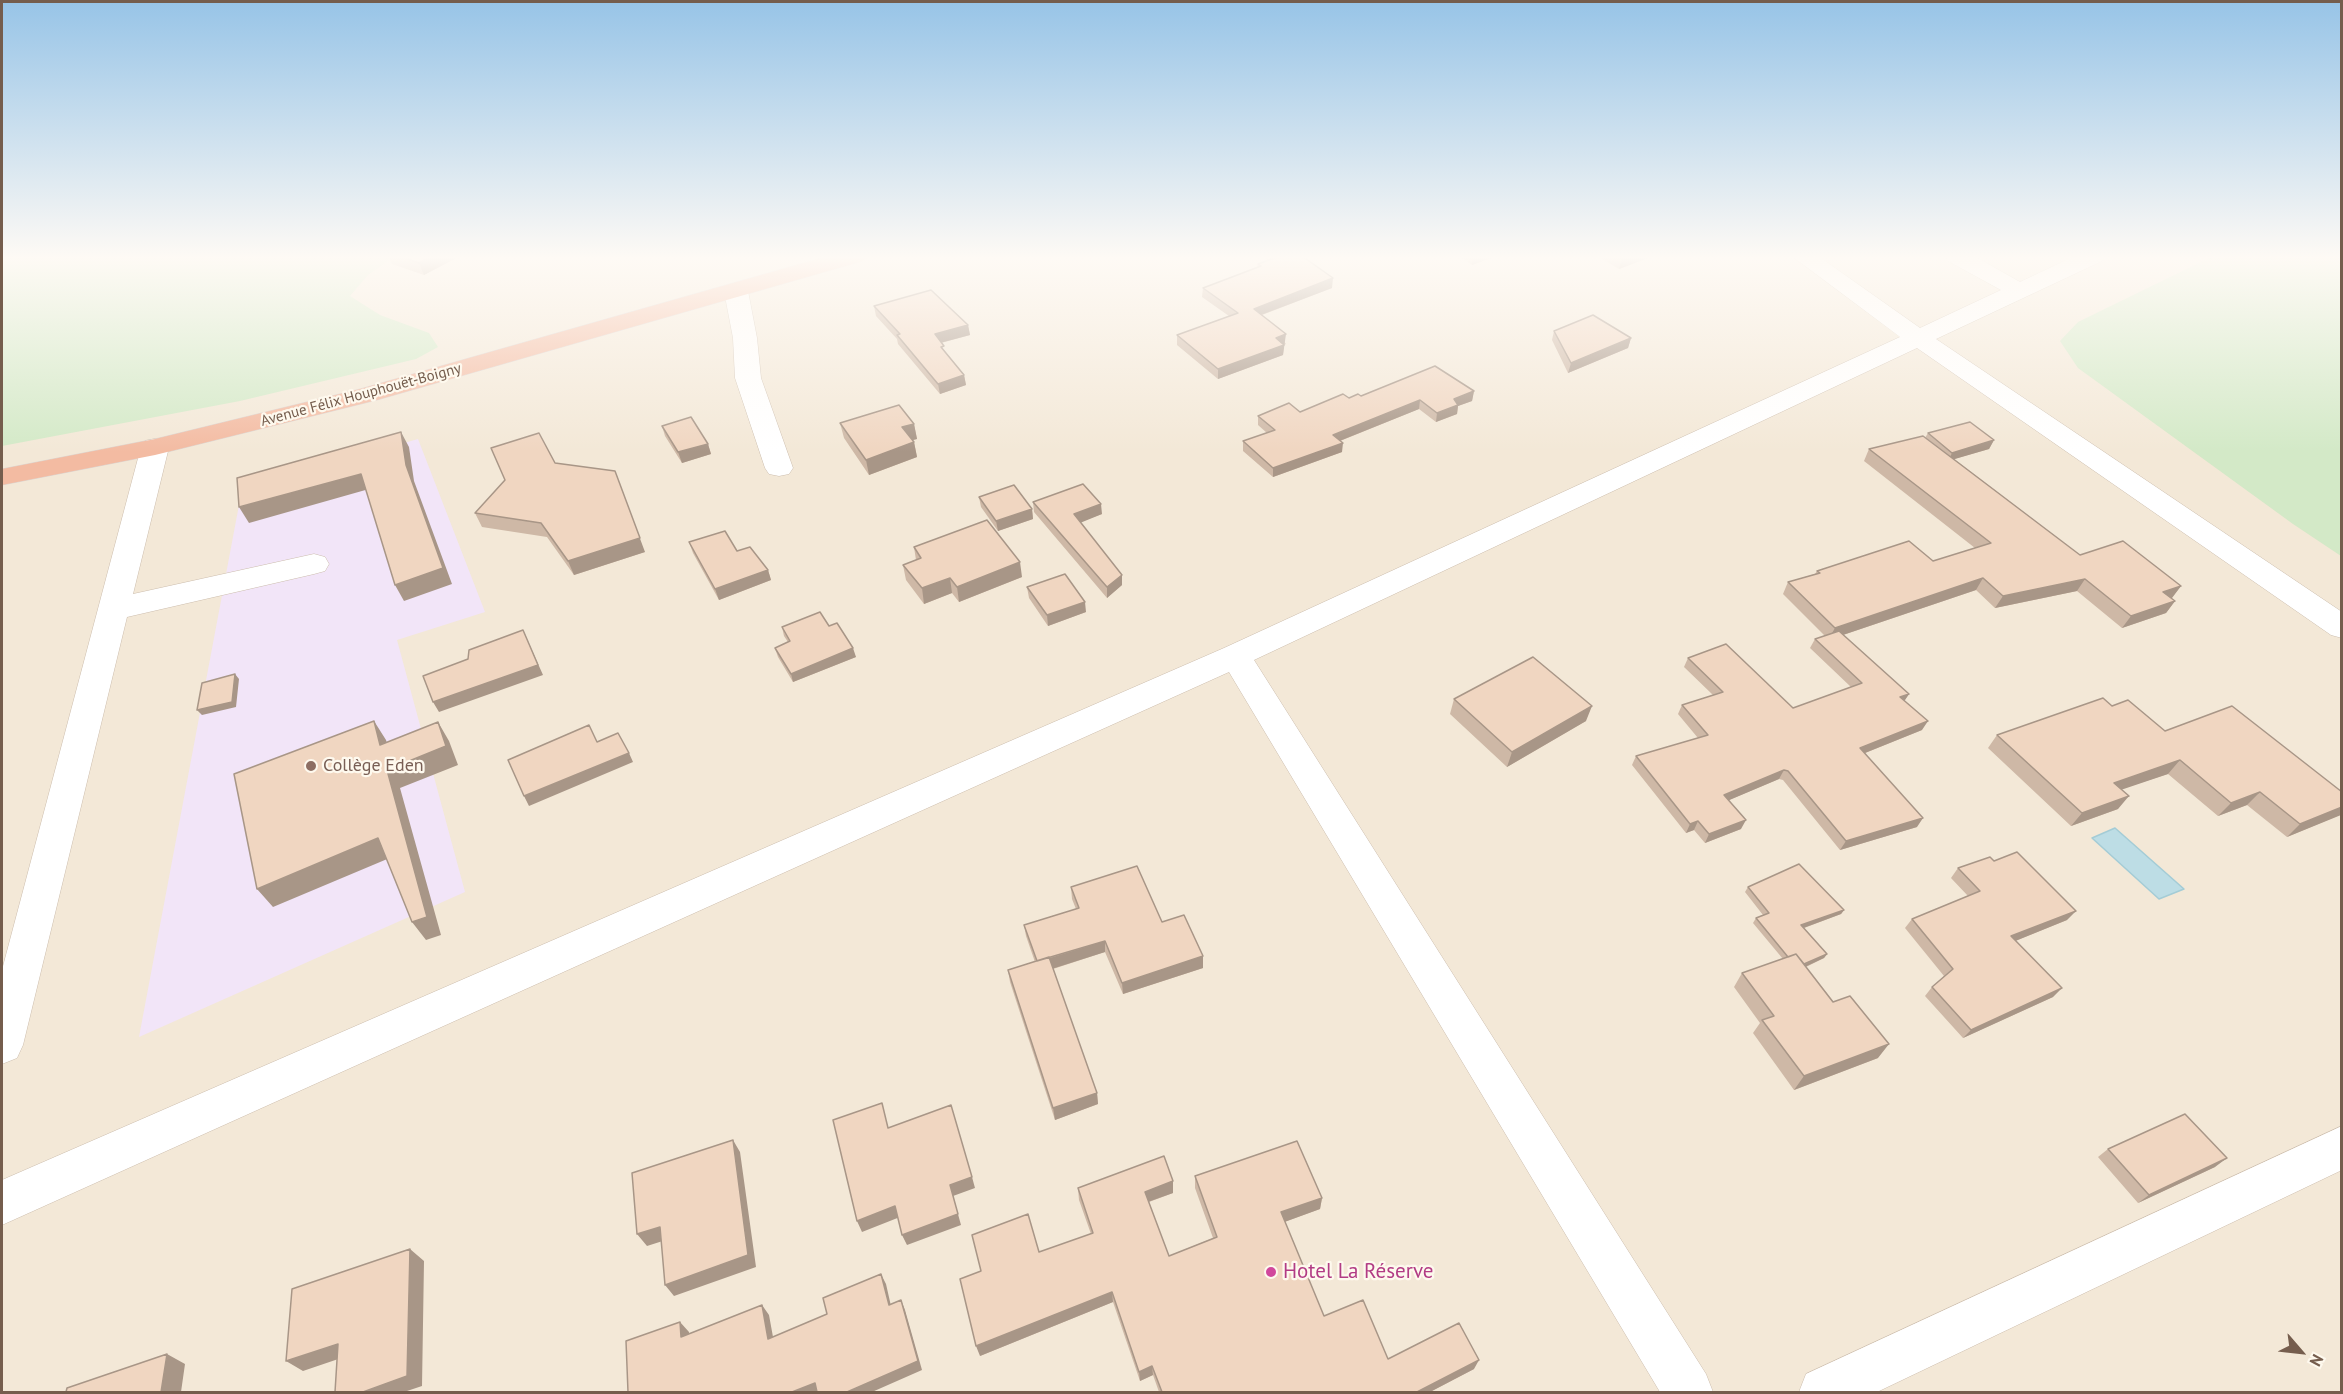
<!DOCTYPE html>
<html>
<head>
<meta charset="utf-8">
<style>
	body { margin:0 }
	#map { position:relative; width:2343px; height:1394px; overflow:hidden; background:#fcf5e8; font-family:"PT Sans",sans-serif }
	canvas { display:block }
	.frame { position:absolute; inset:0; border:3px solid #755d4d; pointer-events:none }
	.north { position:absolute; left:2271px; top:1322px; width:60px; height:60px; -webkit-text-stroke:4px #fef9ee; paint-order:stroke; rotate:118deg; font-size:16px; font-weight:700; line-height:24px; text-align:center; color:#755d4d }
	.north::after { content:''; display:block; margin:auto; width:21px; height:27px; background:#755d4d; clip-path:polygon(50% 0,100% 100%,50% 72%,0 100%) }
</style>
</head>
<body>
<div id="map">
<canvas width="2343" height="1394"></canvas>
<div class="frame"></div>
<div class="north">N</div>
</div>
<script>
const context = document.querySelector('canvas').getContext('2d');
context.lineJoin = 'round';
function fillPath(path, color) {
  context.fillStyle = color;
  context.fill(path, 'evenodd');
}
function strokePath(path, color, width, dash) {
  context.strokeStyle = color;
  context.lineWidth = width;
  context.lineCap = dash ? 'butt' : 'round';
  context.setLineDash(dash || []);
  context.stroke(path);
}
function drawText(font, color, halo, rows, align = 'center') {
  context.font = font + ' "PT Sans",sans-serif';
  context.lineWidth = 4.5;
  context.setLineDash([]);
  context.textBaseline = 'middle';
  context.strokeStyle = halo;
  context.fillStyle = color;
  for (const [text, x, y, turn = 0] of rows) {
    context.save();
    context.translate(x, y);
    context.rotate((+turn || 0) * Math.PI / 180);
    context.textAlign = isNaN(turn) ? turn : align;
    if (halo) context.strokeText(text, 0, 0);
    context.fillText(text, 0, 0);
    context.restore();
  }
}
fillPath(new Path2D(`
	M 2,256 L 2341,256 L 2341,1392 L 2,1392 Z`), '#f3e8d7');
fillPath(new Path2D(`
	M 418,439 L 485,612 L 397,640 L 465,892 L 139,1037 L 242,489 Z`), '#f2e5f8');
fillPath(new Path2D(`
	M 2,256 L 395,256 L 368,275 L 350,296 L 380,315 L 429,333 L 438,347 L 416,359 L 240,401 L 2,446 Z
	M 2213,256 L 2341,256 L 2341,556 L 2293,524 L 2078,368 L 2060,341 L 2078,322 Z`), '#d3e9c7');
const water = new Path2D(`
	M 2115,828 L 2184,889 L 2159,899 L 2092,838 Z`);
fillPath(water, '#bddde5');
strokePath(water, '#a4ccd6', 1.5);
const minor = new Path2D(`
	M 1792,256 L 1818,256 L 1920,328 L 2001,290 L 1948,261 L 1945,256 L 1974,256 L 2020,282 L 2075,256 L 2105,256 L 2102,261 L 1936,339 L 2342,612 L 2342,638 L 2331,635 L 1917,348 L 1254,660 L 1706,1374 L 1713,1392 L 1660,1392 L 1229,672 L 2,1225 L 2,1180 L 1224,648 L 1900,337 Z
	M 736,284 L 744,286 L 748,291 L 757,338 L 761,378 L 793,468 L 789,474 L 779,476 L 769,474 L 765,468 L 735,378 L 733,338 L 724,291 L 728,286 Z
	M 155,439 L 165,441 L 169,447 L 133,594 L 314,554 L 325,557 L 329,564 L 325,571 L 314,574 L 127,617 L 23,1045 L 17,1058 L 2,1064 L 2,970 L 141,447 L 145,441 Z
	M 2342,1126 L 2342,1170 L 1877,1392 L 1799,1392 L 1806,1374 Z`);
const highway = new Path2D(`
	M 828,256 L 866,256 L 863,261 L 377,400 L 155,455 L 2,485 L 2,469 L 155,439 L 360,389 Z`);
strokePath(minor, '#cdbeae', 1);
strokePath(highway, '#dbd5d1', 1);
fillPath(minor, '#fff');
fillPath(highway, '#f3bba2');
fillPath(new Path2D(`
	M 388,256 L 460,256 L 424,275 L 392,264 Z
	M 1459,256 L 1496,256 L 1472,265 Z
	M 1597,256 L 1653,256 L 1619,269 Z
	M 1258,264 L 1332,288 L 1262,315 L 1286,344 L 1284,345 L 1283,355 L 1218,379 L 1177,345 L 1177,335 L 1229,316 L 1202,297 L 1203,288 L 1257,267 Z
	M 874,306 L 968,325 L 970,335 L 941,343 L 944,352 L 964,375 L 966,385 L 940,394 L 898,344 L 897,339 L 876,316 Z
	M 1554,331 L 1631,338 L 1628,348 L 1568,373 L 1552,340 Z
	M 1474,391 L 1472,401 L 1458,406 L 1457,414 L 1436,422 L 1419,409 L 1340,441 L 1342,452 L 1273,477 L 1243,451 L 1243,441 L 1267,433 L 1258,425 L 1258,416 L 1300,412 L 1349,398 L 1361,396 Z
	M 840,423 L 914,424 L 917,439 L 912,440 L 914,442 L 917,457 L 869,475 L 844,438 Z
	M 662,426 L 708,444 L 711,454 L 682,463 L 665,436 Z
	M 1928,433 L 1994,440 L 1989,449 L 1954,459 L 2080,555 L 2181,586 L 2171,598 L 2175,601 L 2166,613 L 2122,628 L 2077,591 L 1995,608 L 1976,590 L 1843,635 L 1909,694 L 1904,701 L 1922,730 L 1865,753 L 1917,827 L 1840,850 L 1783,780 L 1779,779 L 1729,800 L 1741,829 L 1705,843 L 1694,830 L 1686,833 L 1632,765 L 1636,756 L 1698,738 L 1678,714 L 1682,705 L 1713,695 L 1684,667 L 1688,658 L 1793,708 L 1851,687 L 1810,648 L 1815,639 L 1825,636 L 1783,594 L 1788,582 L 1815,574 L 1817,571 L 1933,561 L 1975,548 L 1864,461 L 1869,449 L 1925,438 Z
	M 555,463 L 645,552 L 574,575 L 547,537 L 482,527 L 475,513 Z
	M 979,497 L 1032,509 L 1033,519 L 998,531 L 981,507 Z
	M 1033,502 L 1102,514 L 1080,522 L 1122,585 L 1107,598 L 1034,512 Z
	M 689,542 L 737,551 L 768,570 L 771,580 L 719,600 L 693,553 Z
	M 914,547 L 1022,577 L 959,602 L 952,593 L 924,604 L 906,580 L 903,565 L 916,560 Z
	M 1027,587 L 1086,612 L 1048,626 L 1029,598 Z
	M 829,626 L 856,657 L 793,682 L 778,657 L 775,648 L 788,642 L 784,636 L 782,627 Z
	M 1454,699 L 1586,721 L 1507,767 L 1450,714 Z
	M 2112,706 L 2165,731 L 2342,792 L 2342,814 L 2287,837 L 2247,805 L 2218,816 L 2168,774 L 2121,789 L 2118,809 L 2071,826 L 1988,748 L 1997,735 Z
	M 1994,861 L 2067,920 L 2015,941 L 2053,997 L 1963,1038 L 1925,996 L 1932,987 L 1944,976 L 1905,928 L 1912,919 L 1968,896 L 1951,878 L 1958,868 Z
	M 1071,887 L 1162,922 L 1203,956 L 1203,968 L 1123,994 L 1105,952 L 1053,969 L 1097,1093 L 1098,1104 L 1055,1120 L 1010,982 L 1008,970 L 1035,962 L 1026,936 L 1024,925 L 1076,909 L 1072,899 Z
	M 1748,887 L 1844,910 L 1841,914 L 1804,928 L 1827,954 L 1824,958 L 1806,967 L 1878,1058 L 1794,1090 L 1753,1033 L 1760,1023 L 1734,987 L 1742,973 L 1783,959 L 1753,923 L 1756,918 L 1763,915 L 1745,892 Z
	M 2108,1149 L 2215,1167 L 2138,1203 L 2098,1157 Z
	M 1195,1176 L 1322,1198 L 1320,1209 L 1284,1222 L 1324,1316 L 1388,1359 L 1474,1369 L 1430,1392 L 1159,1392 L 1153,1375 L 1140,1381 L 1113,1302 L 980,1356 L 1039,1252 L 1091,1234 L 1079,1200 L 1078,1188 L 1173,1181 L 1173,1193 L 1149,1202 L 1169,1256 L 1213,1238 L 1195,1188 Z`), '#ceb8a6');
fillPath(new Path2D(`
	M 431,256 L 460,256 L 424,275 L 419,263 Z
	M 1473,256 L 1496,256 L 1472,265 Z
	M 1629,256 L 1653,256 L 1619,269 L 1622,259 Z
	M 1333,278 L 1332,288 L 1253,318 L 1254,309 Z
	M 968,325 L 970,335 L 936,344 L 935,334 Z
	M 1286,334 L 1283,355 L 1218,379 L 1218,369 L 1276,338 Z
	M 1631,338 L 1628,348 L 1568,373 L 1571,363 Z
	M 964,375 L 966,385 L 940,394 L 938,384 Z
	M 1474,391 L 1472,401 L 1458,406 L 1457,414 L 1436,422 L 1437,413 L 1454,399 Z
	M 1420,400 L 1419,409 L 1332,444 L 1333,435 Z
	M 914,424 L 917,439 L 905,442 L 902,427 Z
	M 401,432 L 409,447 L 414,481 L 452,584 L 404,601 L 395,585 Z
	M 1994,440 L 1989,449 L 1948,461 L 1952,453 Z
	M 914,442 L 917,457 L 869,475 L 866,460 Z
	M 1343,443 L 1342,452 L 1273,477 L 1273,468 Z
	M 708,444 L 711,454 L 682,463 L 678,452 Z
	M 361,474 L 369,489 L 249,523 L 239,507 Z
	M 620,485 L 645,552 L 574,575 L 568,561 Z
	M 1101,504 L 1102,514 L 1075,525 L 1074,514 Z
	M 1032,509 L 1033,519 L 998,531 L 996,521 Z
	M 1020,562 L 1022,577 L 959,602 L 957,587 Z
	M 768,570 L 771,580 L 719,600 L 715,589 Z
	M 1122,575 L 1122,585 L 1107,598 L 1107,587 Z
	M 950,578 L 952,593 L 924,604 L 922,588 Z
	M 1983,578 L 1976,590 L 1828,640 L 1835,628 Z
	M 2085,579 L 2077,591 L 1995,608 L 2003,596 Z
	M 2181,586 L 2172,598 L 2154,604 L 2163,592 Z
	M 2175,601 L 2166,613 L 2122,628 L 2131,616 Z
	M 1085,602 L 1086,612 L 1048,626 L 1047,615 Z
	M 523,630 L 543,675 L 439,712 L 433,702 Z
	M 853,648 L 856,657 L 793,682 L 791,674 Z
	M 235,674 L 239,679 L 236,707 L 202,715 L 197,710 Z
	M 1909,694 L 1903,703 L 1900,697 Z
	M 1592,706 L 1586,721 L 1507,767 L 1512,752 Z
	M 374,721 L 386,740 L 393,763 L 380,745 Z
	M 1928,721 L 1922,730 L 1855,757 L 1860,748 Z
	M 438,722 L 449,741 L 458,765 L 400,788 L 441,935 L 426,940 L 412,922 L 387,770 Z
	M 629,753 L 633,762 L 529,806 L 524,796 Z
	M 2180,760 L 2168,774 L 2103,796 L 2114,783 Z
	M 1784,770 L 1779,779 L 1720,804 L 1724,795 Z
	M 2260,792 L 2247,805 L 2218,816 L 2231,803 Z
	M 2129,796 L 2118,809 L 2071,826 L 2082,813 Z
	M 2342,807 L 2341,815 L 2287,837 L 2300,824 Z
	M 1923,818 L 1917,827 L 1840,850 L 1846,841 Z
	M 1746,820 L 1741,829 L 1705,843 L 1709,834 Z
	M 1698,821 L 1694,830 L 1686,833 L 1690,824 Z
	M 378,838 L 392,857 L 273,907 L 257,889 Z
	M 1844,910 L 1841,914 L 1798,930 L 1801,925 Z
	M 2076,911 L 2067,920 L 2003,946 L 2011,936 Z
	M 1105,941 L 1105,952 L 1039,973 L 1037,962 Z
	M 1827,954 L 1824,958 L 1794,972 L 1797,968 Z
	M 1203,956 L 1203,968 L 1123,994 L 1122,983 Z
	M 2062,988 L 2053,997 L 1963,1038 L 1971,1030 Z
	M 1889,1044 L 1878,1058 L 1794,1090 L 1804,1076 Z
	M 1097,1093 L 1098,1104 L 1055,1120 L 1053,1108 Z
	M 733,1140 L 740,1152 L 756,1267 L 674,1296 L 665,1285 Z
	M 2227,1158 L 2215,1167 L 2138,1203 L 2149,1195 Z
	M 972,1177 L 975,1188 L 953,1196 L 961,1225 L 907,1245 L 902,1235 L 950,1185 Z
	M 1173,1181 L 1173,1193 L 1145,1203 L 1145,1192 Z
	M 1322,1198 L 1320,1209 L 1279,1224 L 1281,1212 Z
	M 895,1206 L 900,1217 L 862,1232 L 857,1221 Z
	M 660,1227 L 669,1239 L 647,1246 L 637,1234 Z
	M 410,1249 L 424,1261 L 422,1386 L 404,1392 L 363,1392 Z
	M 881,1274 L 886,1284 L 893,1315 L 889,1305 Z
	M 1112,1292 L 1113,1302 L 980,1356 L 976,1346 Z
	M 901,1300 L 905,1310 L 922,1370 L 872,1392 L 847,1392 Z
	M 762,1305 L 769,1315 L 775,1348 L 768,1339 Z
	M 680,1322 L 689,1332 L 690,1347 L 681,1337 Z
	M 338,1344 L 353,1354 L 303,1371 L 286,1361 Z
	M 167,1354 L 185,1364 L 181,1392 L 161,1392 Z
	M 1479,1360 L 1474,1369 L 1430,1392 L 1417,1392 Z
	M 1152,1366 L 1153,1375 L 1140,1381 L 1139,1372 Z
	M 815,1383 L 820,1392 L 792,1392 Z`), '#a89687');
const building = new Path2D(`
	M 400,256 L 431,256 L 419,263 Z
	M 1280,256 L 1302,256 L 1333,278 L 1254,309 L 1286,334 L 1276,338 L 1284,345 L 1218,369 L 1177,335 L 1238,313 L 1203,288 L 1261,266 L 1258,264 Z
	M 1617,256 L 1629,256 L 1622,259 Z
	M 931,290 L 968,325 L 935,334 L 944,346 L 941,347 L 964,375 L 938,384 L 897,335 L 900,334 L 874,306 Z
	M 1593,315 L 1631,338 L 1571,363 L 1554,331 Z
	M 1435,366 L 1474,391 L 1454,399 L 1458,405 L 1437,413 L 1420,400 L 1333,435 L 1343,443 L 1273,468 L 1243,441 L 1275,430 L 1258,416 L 1289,403 L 1300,412 L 1343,394 L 1349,398 L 1358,394 L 1361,396 Z
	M 899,405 L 914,424 L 902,427 L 914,442 L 866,460 L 840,423 Z
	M 691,417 L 708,444 L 678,452 L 662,426 Z
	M 1970,422 L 1994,440 L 1952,453 L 1928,433 Z
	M 401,432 L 406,465 L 443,568 L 395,585 L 361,474 L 239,507 L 237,478 Z
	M 539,433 L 555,463 L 615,471 L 640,538 L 568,561 L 541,523 L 475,513 L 505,480 L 491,448 Z
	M 1923,436 L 2080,555 L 2123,541 L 2181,586 L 2163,592 L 2175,601 L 2131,616 L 2085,579 L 2003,596 L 1983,578 L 1835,628 L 1788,582 L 1820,573 L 1817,571 L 1909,541 L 1933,561 L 1991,543 L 1869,449 Z
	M 1083,484 L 1101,504 L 1074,514 L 1122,575 L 1107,587 L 1033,502 Z
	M 1014,485 L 1032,509 L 996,521 L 979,497 Z
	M 987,520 L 1020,562 L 957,587 L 950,578 L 922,588 L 903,565 L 921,558 L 914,547 Z
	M 725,531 L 737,551 L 750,547 L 768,570 L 715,589 L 689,542 Z
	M 1065,574 L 1085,602 L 1047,615 L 1027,587 Z
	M 820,612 L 829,626 L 837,623 L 853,648 L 791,674 L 775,648 L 790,641 L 782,627 Z
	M 523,630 L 538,665 L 433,702 L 423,676 L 468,659 L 469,650 Z
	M 1839,631 L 1909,694 L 1900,697 L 1928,721 L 1860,748 L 1923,818 L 1846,841 L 1788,771 L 1784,770 L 1724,795 L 1746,820 L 1709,834 L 1698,821 L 1690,824 L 1636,756 L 1708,735 L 1682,705 L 1723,692 L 1688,658 L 1726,644 L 1793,708 L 1862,683 L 1815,639 Z
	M 1533,657 L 1592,706 L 1512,752 L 1454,699 Z
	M 235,674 L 232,702 L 197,710 L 202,683 Z
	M 2103,698 L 2112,706 L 2128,700 L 2165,731 L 2232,706 L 2342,792 L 2342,807 L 2300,824 L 2260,792 L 2231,803 L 2180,760 L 2114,783 L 2129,796 L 2082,813 L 1997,735 Z
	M 374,721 L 380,745 L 438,722 L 446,746 L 387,770 L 427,917 L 412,922 L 378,838 L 257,889 L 234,774 Z
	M 589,725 L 597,742 L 618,733 L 629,753 L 524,796 L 508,760 Z
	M 2017,852 L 2076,911 L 2011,936 L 2062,988 L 1971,1030 L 1932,987 L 1953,969 L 1912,919 L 1980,891 L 1958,868 L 1990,857 L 1994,861 Z
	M 1799,864 L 1844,910 L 1801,925 L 1827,954 L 1804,964 L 1796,954 L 1788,957 L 1756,918 L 1769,913 L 1748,887 Z
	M 1137,866 L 1162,922 L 1184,915 L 1203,956 L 1122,983 L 1105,941 L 1037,961 L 1024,925 L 1079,908 L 1071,887 Z
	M 1796,954 L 1833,1002 L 1850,996 L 1889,1044 L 1804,1076 L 1762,1020 L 1774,1016 L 1742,973 Z
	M 1049,957 L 1097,1093 L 1053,1108 L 1008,970 Z
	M 882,1103 L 888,1128 L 951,1105 L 972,1177 L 950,1185 L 958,1214 L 902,1235 L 895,1206 L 857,1221 L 833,1120 Z
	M 2185,1114 L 2227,1158 L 2149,1195 L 2108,1149 Z
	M 733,1140 L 748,1255 L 665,1285 L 660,1227 L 637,1234 L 632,1173 Z
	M 1297,1141 L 1322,1198 L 1281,1212 L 1324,1316 L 1363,1300 L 1388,1359 L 1459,1323 L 1479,1360 L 1417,1392 L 1162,1392 L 1152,1366 L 1139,1372 L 1112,1292 L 976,1346 L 960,1279 L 981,1271 L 972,1235 L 1028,1214 L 1039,1252 L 1093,1233 L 1078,1188 L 1164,1156 L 1173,1181 L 1145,1192 L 1169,1256 L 1217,1237 L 1195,1176 Z
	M 410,1249 L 407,1376 L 363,1392 L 335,1392 L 338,1344 L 286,1361 L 292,1289 Z
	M 881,1274 L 889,1305 L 901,1300 L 918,1361 L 847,1392 L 817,1392 L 815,1383 L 792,1392 L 628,1392 L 626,1341 L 680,1322 L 681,1337 L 762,1305 L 768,1339 L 827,1314 L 823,1298 Z
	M 167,1354 L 161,1392 L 66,1392 L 67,1388 Z`);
fillPath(building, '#f0d6c1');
strokePath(building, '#a89687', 1.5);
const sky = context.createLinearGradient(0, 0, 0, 452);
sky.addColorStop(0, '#97c4e7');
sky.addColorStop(0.57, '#fefaf5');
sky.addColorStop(1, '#fefaf500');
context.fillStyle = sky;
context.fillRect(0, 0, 2343, 452);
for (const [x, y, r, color] of [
	[311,766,6,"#8d6e63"],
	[1271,1272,6,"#d1479c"]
]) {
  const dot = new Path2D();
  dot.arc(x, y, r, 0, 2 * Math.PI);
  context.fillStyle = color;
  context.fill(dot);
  strokePath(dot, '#fef9ee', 2);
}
drawText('15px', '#755d4d', '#fef9ee', [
	["Avenue Félix Houphouët-Boigny",361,395,-15]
]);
drawText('18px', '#785e54', '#fef9ee', [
	["Collège Eden",323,766]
], 'left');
drawText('21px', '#b23c85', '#fef9ee', [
	["Hotel La Réserve",1283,1272]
], 'left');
</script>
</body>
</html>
